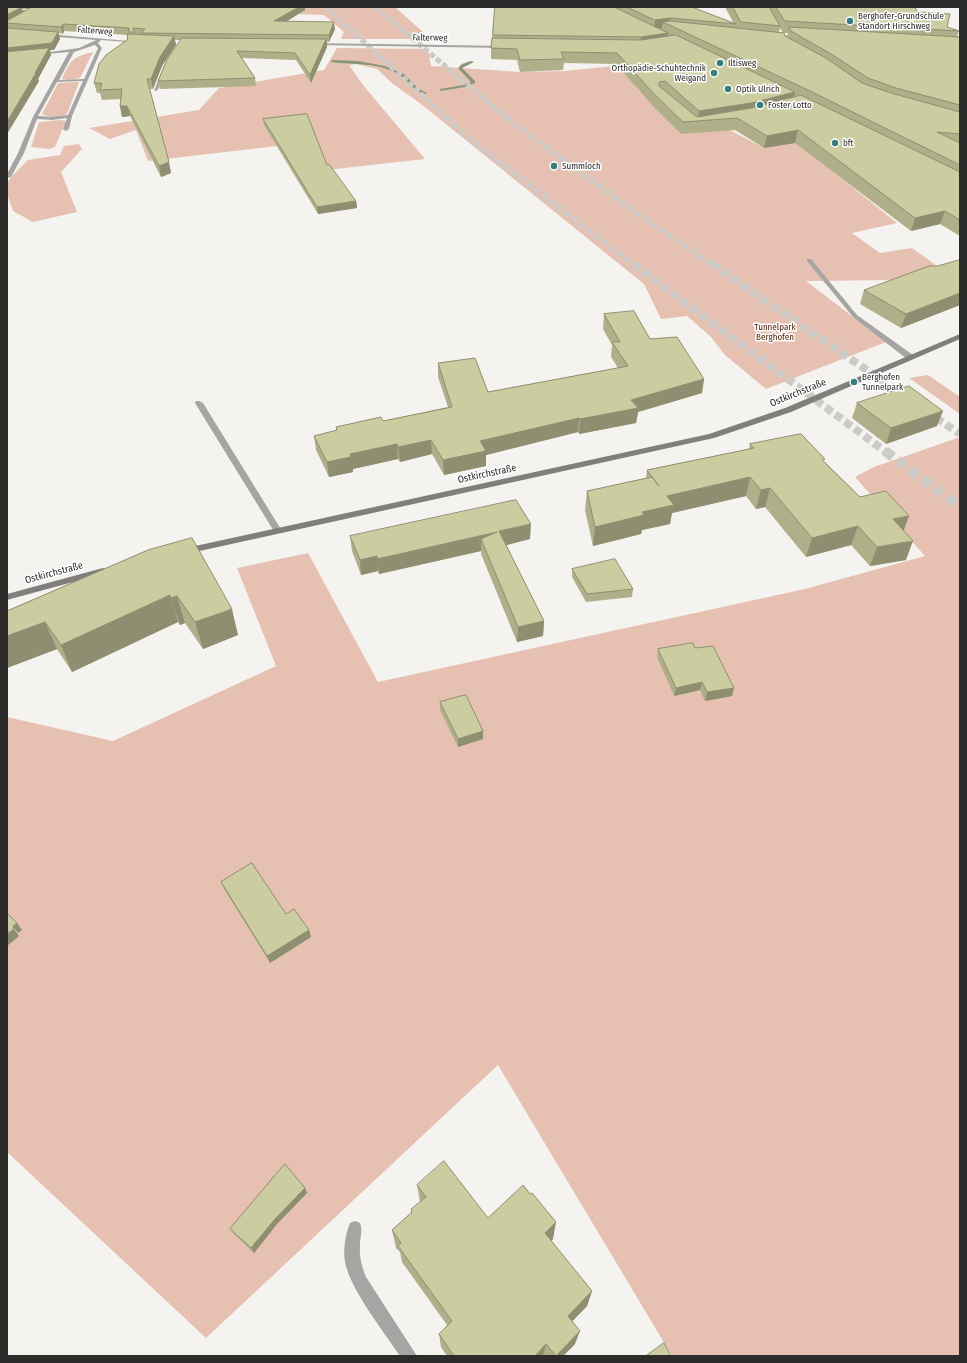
<!DOCTYPE html>
<html>
<head>
<meta charset="utf-8">
<style>
	body { margin:0 }
	#map { position:relative; width:967px; height:1363px; overflow:hidden; background:#f5f3ef; font-family:"Fira Sans Condensed",sans-serif }
	canvas { display:block }
	.frame { position:absolute; inset:0; border:8px solid #2d2c2b; pointer-events:none }
</style>
</head>
<body>
<div id="map">
<canvas width="967" height="1363"></canvas>
<div class="frame"></div>
</div>
<script>
const context = document.querySelector('canvas').getContext('2d');
context.lineJoin = 'round';
function fillPath(path, color) {
  context.fillStyle = color;
  context.fill(path, 'evenodd');
}
function strokePath(path, color, width, dash) {
  context.strokeStyle = color;
  context.lineWidth = width;
  context.lineCap = dash ? 'butt' : 'round';
  context.setLineDash(dash || []);
  context.stroke(path);
}
function drawText(font, color, halo, rows, align = 'center') {
  context.font = font + ' "Fira Sans Condensed",sans-serif';
  context.lineWidth = 3;
  context.setLineDash([]);
  context.textBaseline = 'middle';
  context.strokeStyle = halo;
  context.fillStyle = color;
  for (const [text, x, y, turn = 0] of rows) {
    context.save();
    context.translate(x, y);
    context.rotate((+turn || 0) * Math.PI / 180);
    context.textAlign = isNaN(turn) ? turn : align;
    if (halo) context.strokeText(text, 0, 0);
    context.fillText(text, 0, 0);
    context.restore();
  }
}
fillPath(new Path2D(`
	M 226,7 L 395,7 L 431,39 L 341,39 L 344,32 L 324,15 L 223,11 Z
	M 337,48 L 428,49 L 431,66 L 520,72 L 564,71 L 624,65 L 636,87 L 681,134 L 724,127 L 764,148 L 796,142 L 897,223 L 852,233 L 880,253 L 912,248 L 944,271 L 894,280 L 806,281 L 886,342 L 766,389 L 725,355 L 711,337 L 687,316 L 661,319 L 644,284 L 421,104 L 393,84 L 377,69 L 356,64 L 349,65 L 363,85 L 425,159 L 308,172 L 294,144 L 148,161 L 136,130 L 110,139 L 89,128 L 199,110 L 219,88 L 324,70 Z
	M 93,52 L 80,78 L 70,80 L 62,79 C 71,59 73,57 93,52 Z
	M 79,82 L 67,114 C 59,118 51,119 42,114 L 58,83 Z
	M 61,120 L 66,121 L 55,147 L 49,149 L 31,147 L 39,122 Z
	M 79,144 L 82,149 L 61,172 L 77,212 L 33,222 L 13,211 L 7,194 L 7,184 L 11,177 L 28,160 L 60,155 L 64,146 Z
	M 928,375 L 960,397 L 960,414 L 909,378 Z
	M 960,437 L 960,1356 L 672,1356 L 498,1065 L 206,1338 L 7,1152 L 7,717 L 113,741 L 276,666 L 237,568 L 308,553 L 378,682 L 805,589 L 925,556 L 855,477 L 874,467 Z`), '#e6c1b1');
fillPath(new Path2D(`
	M 332,60 L 358,61 L 385,66 L 404,74 L 419,89 L 427,93 L 425,94 C 413,91 408,80 398,74 C 377,62 354,65 331,62 Z
	M 471,61 L 474,62 L 462,68 L 475,81 L 475,83 L 465,87 L 440,91 L 440,89 L 464,85 L 471,82 L 458,68 L 462,64 Z`), '#88967a');
strokePath(new Path2D(`
	M 326,7 L 447,118
	M 375,7 L 507,118`), '#cdcbc8', 5.5, [5.5, 2.5]);
strokePath(new Path2D(`
	M 446,117 L 470,139 L 634,265
	M 506,117 L 522,130 L 642,217 L 713,265`), '#cdcbc8', 6, [6, 3.5]);
strokePath(new Path2D(`
	M 633,264 L 886,452
	M 712,264 L 909,399
	M 926,411 L 960,434`), '#cdcbc8', 8, [8, 4]);
strokePath(new Path2D(`
	M 885,451 L 960,507`), '#cdcbc8', 10, [10, 5.5]);
fillPath(new Path2D(`
	M 7,8 L 31,11 L 33,13 L 7,28 L 7,25 L 28,13 L 7,10 Z
	M 164,65 L 168,66 L 158,90 L 154,91 Z
	M 807,259 L 811,259 L 857,315 L 913,355 L 913,359 L 907,359 L 853,317 L 807,261 Z
	M 196,401 L 199,401 L 203,403 L 282,531 L 281,533 L 275,533 L 195,403 Z
	M 355,1221 L 360,1223 C 363,1231 360,1237 360,1245 C 359,1257 362,1267 366,1277 L 417,1356 L 400,1356 C 384,1332 350,1289 345,1262 C 343,1250 345,1235 350,1223 Z`), '#a6a5a3');
fillPath(new Path2D(`
	M 47,34 L 141,42 L 139,43 L 101,40 L 98,43 L 102,48 L 72,116 L 69,129 L 66,131 L 63,129 L 67,118 L 52,120 L 37,119 L 24,153 L 11,177 L 7,178 L 7,174 L 18,153 L 33,117 L 69,52 L 37,55 L 35,54 L 79,48 L 96,40 L 45,36 ZM 95,45 L 98,48 L 84,79 L 59,80 L 74,52 ZM 83,81 L 68,115 L 52,117 L 38,116 L 57,82 Z
	M 311,43 L 505,46 L 507,47 L 505,48 L 313,45 Z`), '#a6a5a3');
fillPath(new Path2D(`
	M 960,334 L 960,339 L 791,412 L 714,438 L 186,554 L 182,551 L 186,548 L 709,434 L 785,408 Z
	M 103,568 L 108,571 L 106,573 L 7,600 L 7,594 Z`), '#817f7d');
fillPath(new Path2D(`
	M 7,7 L 305,7 L 305,10 L 286,22 L 335,29 L 329,42 L 327,42 L 327,47 L 311,83 L 296,60 L 242,58 L 255,78 L 256,86 L 160,89 L 158,81 L 181,40 L 175,40 L 176,45 L 162,66 L 153,89 L 149,89 L 171,173 L 161,177 L 130,116 L 122,117 L 120,106 L 121,99 L 102,100 L 100,93 L 97,93 L 94,83 L 127,40 L 128,35 L 64,31 L 63,34 L 59,33 L 60,39 L 54,50 L 50,50 L 51,55 L 38,79 L 39,81 L 7,134 ZM 22,9 L 29,9 L 23,12 Z
	M 495,7 L 692,7 L 734,24 L 725,7 L 914,7 L 919,12 L 947,27 L 959,31 L 957,36 L 960,37 L 960,236 L 940,224 L 911,231 L 795,143 L 764,148 L 735,130 L 681,134 L 653,106 L 616,64 L 564,63 L 563,70 L 520,72 L 517,60 L 491,59 L 491,48 ZM 780,28 L 783,33 L 788,33 L 787,36 L 779,32 Z
	M 263,119 L 356,201 L 357,208 L 318,214 L 264,125 Z
	M 960,260 L 960,305 L 901,328 L 860,304 L 864,290 L 937,266 Z
	M 604,314 L 650,339 L 704,379 L 702,393 L 638,412 L 636,423 L 579,434 L 578,432 L 486,455 L 486,466 L 444,475 L 432,454 L 400,462 L 398,459 L 353,469 L 353,472 L 329,477 L 316,450 L 314,436 L 336,431 L 336,427 L 383,421 L 448,407 L 438,377 L 438,363 L 488,392 L 618,368 L 611,357 L 612,345 L 603,329 Z
	M 857,403 L 937,426 L 886,444 L 852,418 Z
	M 750,444 L 824,461 L 860,497 L 903,530 L 906,560 L 870,566 L 851,545 L 806,557 L 765,507 L 756,509 L 746,496 L 672,513 L 670,524 L 642,530 L 641,534 L 593,546 L 585,510 L 587,491 L 646,478 L 647,470 L 749,449 Z
	M 350,536 L 530,539 L 506,545 L 544,621 L 543,636 L 517,642 L 481,554 L 481,551 L 379,574 L 378,571 L 361,575 L 352,551 Z
	M 148,550 L 238,635 L 203,649 L 185,623 L 180,625 L 178,622 L 72,672 L 57,649 L 7,668 L 7,611 Z
	M 572,569 L 633,589 L 632,597 L 586,602 L 572,577 Z
	M 658,649 L 732,696 L 705,701 L 700,690 L 674,696 L 657,657 Z
	M 440,702 L 483,739 L 458,747 L 440,710 Z
	M 221,882 L 286,914 L 309,930 L 311,937 L 270,963 L 224,889 Z
	M 417,1185 L 488,1218 L 553,1239 L 551,1241 L 592,1291 L 587,1306 L 572,1321 L 575,1344 L 563,1356 L 447,1356 L 441,1347 L 439,1334 L 447,1325 L 402,1262 L 400,1252 L 396,1248 L 392,1230 L 412,1212 L 411,1209 L 420,1202 Z
	M 305,1188 L 307,1193 L 277,1224 L 254,1253 L 234,1234 L 230,1229 Z`), '#afaf8a');
fillPath(new Path2D(`
	M 22,7 L 23,14 L 7,23 L 7,15 Z
	M 299,7 L 305,7 L 305,10 L 275,28 L 274,21 Z
	M 671,18 L 670,25 L 663,22 L 662,28 L 654,29 L 655,20 Z
	M 334,22 L 335,29 L 329,42 L 329,35 Z
	M 63,24 L 64,31 L 63,34 L 61,27 Z
	M 58,32 L 60,39 L 54,50 L 50,50 L 51,55 L 38,79 L 39,81 L 7,134 L 7,48 Z
	M 668,33 L 667,42 L 640,46 L 641,37 Z
	M 174,36 L 176,45 L 162,66 L 153,89 L 151,79 L 160,57 Z
	M 326,39 L 327,47 L 311,83 L 310,75 Z
	M 795,92 L 793,104 L 698,121 L 699,111 Z
	M 120,106 L 127,106 L 130,116 L 122,117 Z
	M 798,130 L 795,143 L 764,148 L 767,136 Z
	M 169,162 L 171,173 L 161,177 L 159,166 Z
	M 356,201 L 357,208 L 318,214 L 317,207 Z
	M 945,211 L 940,224 L 911,231 L 915,218 Z
	M 960,293 L 960,305 L 901,328 L 906,314 Z
	M 704,379 L 702,393 L 638,412 L 636,423 L 579,434 L 580,419 L 631,400 Z
	M 943,411 L 937,426 L 886,444 L 891,428 Z
	M 579,418 L 578,432 L 486,455 L 486,466 L 444,475 L 443,460 L 480,441 Z
	M 431,440 L 432,454 L 400,462 L 398,447 Z
	M 397,444 L 398,459 L 353,469 L 353,472 L 329,477 L 327,462 L 350,454 Z
	M 750,477 L 746,496 L 672,513 L 670,524 L 642,530 L 641,534 L 593,546 L 595,527 L 642,512 L 667,496 Z
	M 770,488 L 765,507 L 756,509 L 761,490 Z
	M 909,516 L 902,535 L 893,519 Z
	M 531,524 L 530,539 L 499,547 L 499,531 Z
	M 858,526 L 851,545 L 806,557 L 812,538 Z
	M 497,532 L 481,539 L 481,551 L 379,574 L 377,559 Z
	M 913,541 L 906,560 L 870,566 L 877,547 Z
	M 377,556 L 378,571 L 361,575 L 360,560 Z
	M 170,595 L 178,622 L 72,672 L 61,645 Z
	M 177,596 L 185,623 L 180,625 L 171,598 Z
	M 232,609 L 238,635 L 203,649 L 195,622 Z
	M 544,621 L 543,636 L 517,642 L 518,627 Z
	M 45,622 L 57,649 L 7,668 L 7,636 Z
	M 702,682 L 700,690 L 674,696 L 676,688 Z
	M 734,688 L 732,696 L 705,701 L 707,692 Z
	M 483,731 L 483,739 L 458,747 L 458,739 Z
	M 17,923 L 22,930 L 18,933 L 13,926 Z
	M 14,929 L 19,936 L 7,946 L 7,934 Z
	M 309,930 L 311,937 L 270,963 L 267,956 Z
	M 305,1188 L 307,1193 L 277,1224 L 254,1253 L 251,1248 L 275,1219 Z
	M 556,1222 L 553,1239 L 542,1250 L 545,1233 Z
	M 592,1291 L 587,1306 L 564,1330 L 568,1316 Z
	M 580,1331 L 575,1344 L 563,1356 L 556,1356 Z
	M 546,1344 L 543,1356 L 535,1356 Z`), '#8e8f70');
const building = new Path2D(`
	M 7,7 L 22,7 L 7,15 Z
	M 32,7 L 299,7 L 274,21 L 334,22 L 329,35 L 141,33 L 145,29 L 133,28 L 134,32 L 129,32 L 129,28 L 63,24 L 61,27 L 7,23 L 7,21 Z
	M 495,7 L 614,7 L 668,33 L 641,37 L 493,35 Z
	M 627,7 L 692,7 L 736,24 L 671,18 L 655,20 Z
	M 733,7 L 769,7 L 780,26 L 741,22 Z
	M 776,7 L 914,7 L 919,12 L 950,14 L 947,27 L 959,31 L 785,21 Z
	M 671,21 L 784,33 L 785,36 L 826,58 L 862,83 L 891,93 L 960,112 L 960,134 L 937,132 L 960,143 L 960,165 L 808,90 L 663,22 Z
	M 789,27 L 960,37 L 960,105 L 896,88 L 868,78 L 831,54 L 791,31 Z
	M 7,28 L 58,32 L 52,43 L 7,48 Z
	M 128,34 L 174,36 L 160,57 L 151,79 L 147,79 L 169,162 L 159,166 L 127,106 L 120,106 L 122,89 L 100,90 L 102,83 L 94,83 L 99,64 L 106,55 L 127,40 Z
	M 676,35 L 795,92 L 751,103 L 699,111 L 665,81 L 659,82 L 659,86 L 697,117 L 751,108 L 801,95 L 960,172 L 960,220 L 945,211 L 915,218 L 798,130 L 767,136 L 737,118 L 683,122 L 654,94 L 617,53 L 561,52 L 564,59 L 520,60 L 517,49 L 491,48 L 492,38 L 641,40 Z
	M 182,38 L 326,39 L 310,75 L 295,53 L 237,51 L 255,78 L 158,81 L 167,60 Z
	M 49,48 L 35,73 L 36,73 L 7,122 L 7,52 Z
	M 307,114 L 327,165 L 329,164 L 356,201 L 317,207 L 263,119 Z
	M 960,260 L 960,293 L 906,314 L 864,290 L 929,266 L 937,266 Z
	M 634,311 L 650,339 L 677,337 L 704,379 L 631,400 L 638,408 L 580,419 L 579,418 L 480,441 L 486,451 L 443,460 L 431,440 L 398,447 L 397,444 L 350,454 L 351,457 L 327,462 L 314,436 L 337,430 L 336,427 L 381,417 L 383,421 L 452,407 L 438,363 L 475,358 L 488,392 L 628,366 L 612,342 L 620,342 L 604,314 Z
	M 909,386 L 943,411 L 891,428 L 857,403 Z
	M 801,434 L 825,459 L 822,460 L 860,497 L 886,491 L 909,516 L 893,519 L 913,541 L 877,547 L 858,526 L 812,538 L 770,488 L 761,490 L 750,477 L 667,496 L 674,505 L 642,512 L 644,515 L 595,527 L 587,491 L 652,477 L 659,486 L 647,470 L 754,448 L 750,444 Z
	M 516,500 L 531,524 L 499,531 L 544,621 L 518,627 L 481,539 L 497,532 L 377,559 L 377,556 L 360,560 L 350,536 Z
	M 192,538 L 232,609 L 195,622 L 177,596 L 171,598 L 170,595 L 61,645 L 45,622 L 7,636 L 7,611 L 148,550 Z
	M 615,559 L 633,589 L 587,594 L 572,569 Z
	M 693,643 L 695,648 L 713,646 L 734,688 L 707,692 L 702,682 L 676,688 L 658,649 Z
	M 466,695 L 483,731 L 458,739 L 440,702 Z
	M 252,863 L 286,914 L 294,909 L 309,930 L 267,956 L 221,882 Z
	M 7,913 L 17,923 L 13,926 L 14,929 L 7,934 Z
	M 444,1161 L 488,1218 L 523,1185 L 530,1194 L 532,1193 L 556,1222 L 545,1233 L 592,1291 L 568,1316 L 580,1331 L 556,1356 L 546,1344 L 535,1356 L 454,1356 L 439,1334 L 452,1321 L 398,1246 L 401,1243 L 392,1230 L 412,1212 L 411,1209 L 426,1197 L 417,1185 Z
	M 285,1164 L 305,1188 L 275,1219 L 251,1248 L 230,1229 Z
	M 664,1343 L 671,1356 L 646,1356 Z`);
fillPath(building, '#cbcca0');
strokePath(building, '#8e8f70', 1);
for (const [x, y, r, color] of [
	[850,21,4,"#357e7e"],
	[720,63,4,"#357e7e"],
	[714,73,4,"#357e7e"],
	[728,89,4,"#357e7e"],
	[760,105,4,"#357e7e"],
	[835,143,4,"#357e7e"],
	[554,166,4,"#357e7e"],
	[854,382,4,"#357e7e"]
]) {
  const dot = new Path2D();
  dot.arc(x, y, r, 0, 2 * Math.PI);
  context.fillStyle = color;
  context.fill(dot);
  strokePath(dot, '#fff', 1.5);
}
drawText('9px', '#2d2c2b', '#fff', [
	["Berghofer-Grundschule",858,16],
	["Standort Hirschweg",858,26],
	["Iltisweg",728,63],
	["Orthopädie-Schuhtechnik",706,68,"right"],
	["Weigand",706,78,"right"],
	["Optik Ulrich",736,89],
	["Foster Lotto",768,105],
	["bft",843,143],
	["Summloch",562,166],
	["Berghofen",862,377],
	["Tunnelpark",862,387]
], 'left');
drawText('9px', '#2d2c2b', '#fff', [
	["Falterweg",95,31,4],
	["Falterweg",430,38,1]
]);
drawText('9px', '#531e03', '#fff', [
	["Tunnelpark",775,327],
	["Berghofen",775,337]
]);
drawText('10px', '#2d2c2b', '#fff', [
	["Ostkirchstraße",798,393,-22],
	["Ostkirchstraße",487,474,-12],
	["Ostkirchstraße",54,573,-15]
]);
</script>
</body>
</html>
